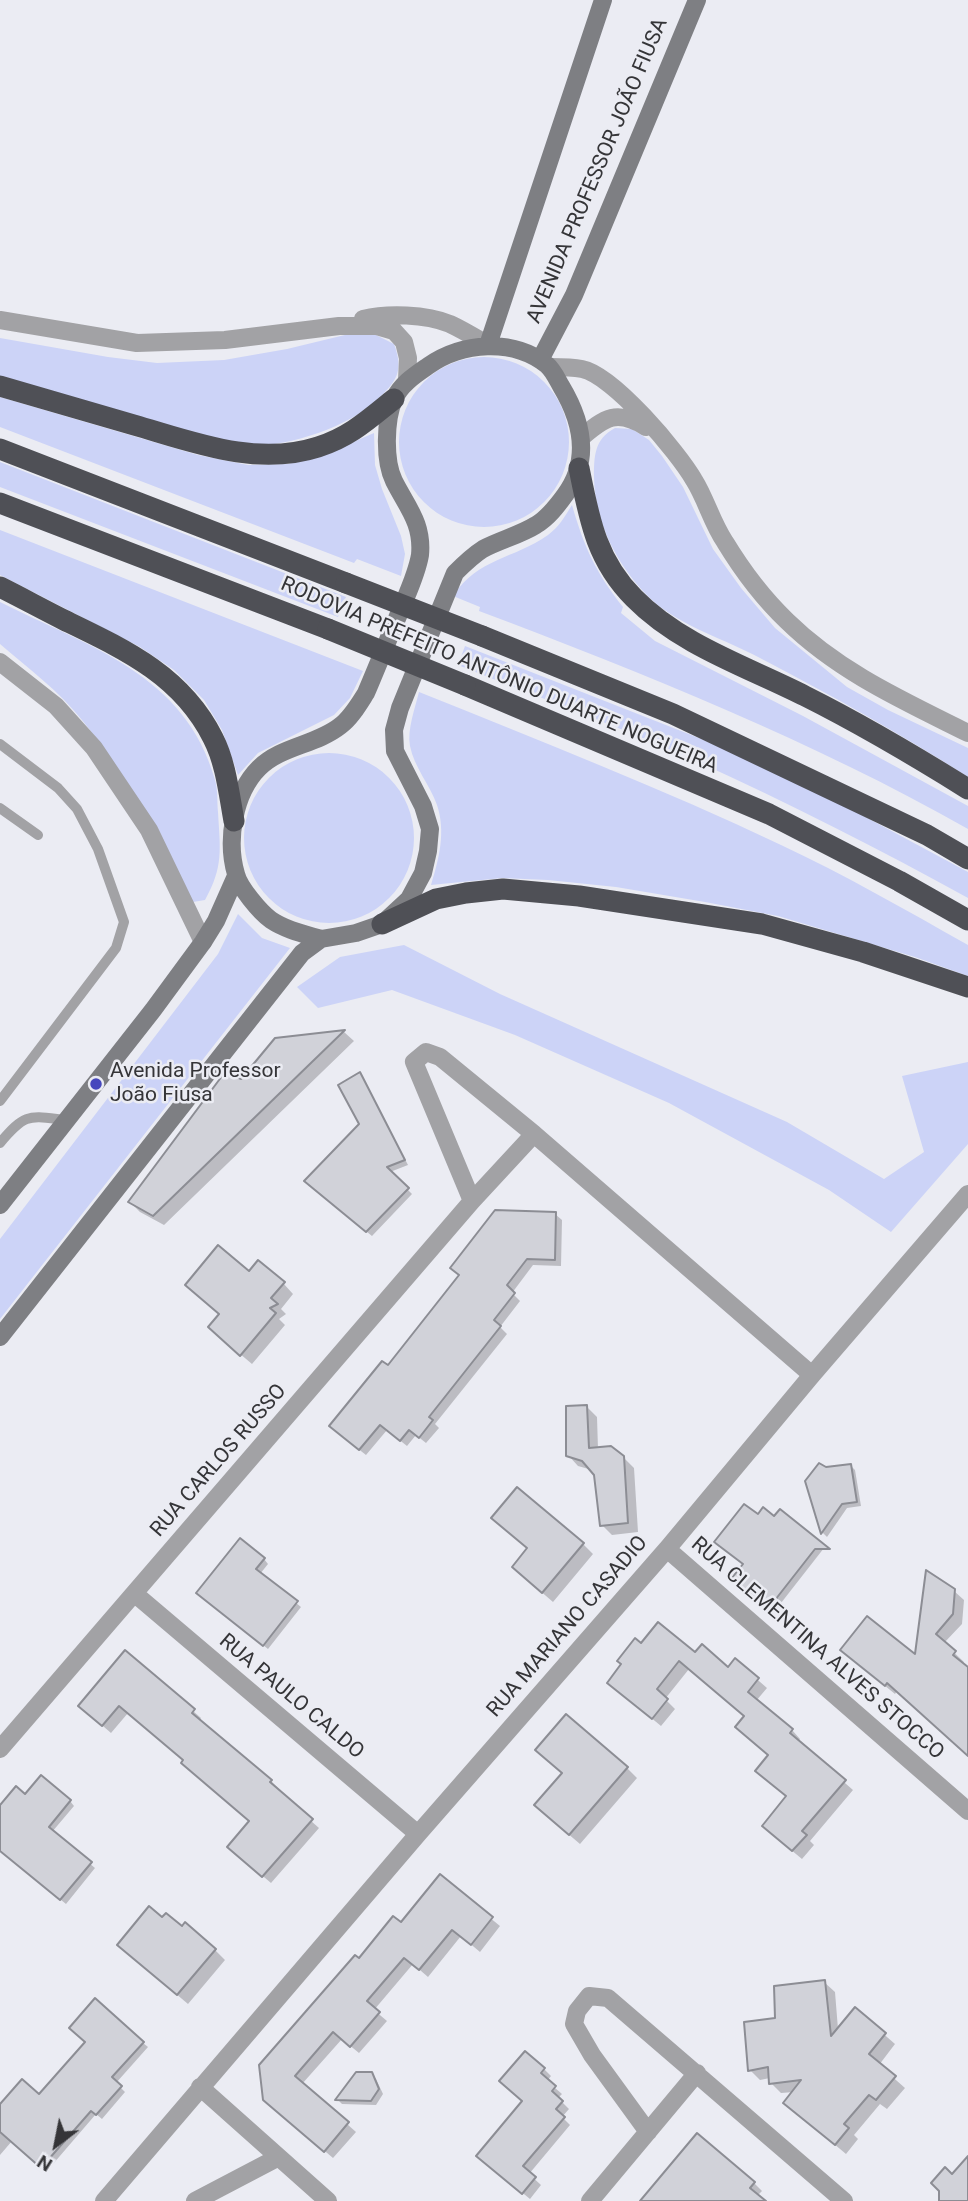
<!DOCTYPE html>
<html>
<head>
<meta charset="utf-8">
<style>
	body { margin:0 }
	#map { position:relative; width:968px; height:2201px; overflow:hidden; background:#ebecf3; font-family:Roboto,sans-serif }
	canvas { display:block }
	.north { position:absolute; left:21px; top:2110px; width:70px; height:70px; -webkit-text-stroke:5px #ebecf3; paint-order:stroke; rotate:212deg; font-size:19px; font-weight:700; line-height:28px; text-align:center; color:#353538 }
	.north::after { content:''; display:block; margin:auto; width:24px; height:32px; background:#353538; clip-path:polygon(50% 0,100% 100%,50% 72%,0 100%) }
</style>
</head>
<body>
<div id="map">
<canvas width="968" height="2201"></canvas>
<div class="north">N</div>
</div>
<script>
const context = document.querySelector('canvas').getContext('2d');
context.lineJoin = 'round';
function fillPath(path, color) {
  context.fillStyle = color;
  context.fill(path, 'evenodd');
}
function strokePath(path, color, width, dash) {
  context.strokeStyle = color;
  context.lineWidth = width;
  context.lineCap = dash ? 'butt' : 'round';
  context.setLineDash(dash || []);
  context.stroke(path);
}
function drawText(font, color, halo, rows, align = 'center') {
  context.font = font + ' Roboto,sans-serif';
  context.lineWidth = 5;
  context.setLineDash([]);
  context.textBaseline = 'middle';
  context.strokeStyle = halo;
  context.fillStyle = color;
  for (const [text, x, y, turn = 0] of rows) {
    context.save();
    context.translate(x, y);
    context.rotate((+turn || 0) * Math.PI / 180);
    context.textAlign = isNaN(turn) ? turn : align;
    if (halo) context.strokeText(text, 0, 0);
    context.fillText(text, 0, 0);
    context.restore();
  }
}
fillPath(new Path2D(`
	M 349,334 L 376,335 L 394,344 C 404,371 397,381 377,400 C 349,427 287,447 248,446 C 219,445 187,432 160,424 C 106,408 53,392 0,376 L 0,338 L 108,357 L 157,363 L 224,360 L 287,349 Z
	M399 442a85 85 0 1 1 170 0a85 85 0 1 1-170 0Z
	M 0,397 L 198,455 L 248,465 L 288,464 L 330,452 L 374,433 L 375,465 L 382,489 L 401,536 L 405,554 L 401,576 L 357,559 L 354,563 L 0,427 Z
	M 615,428 L 632,429 L 649,440 L 662,456 L 683,487 L 713,549 L 741,588 L 775,628 L 847,687 L 888,710 L 968,748 L 968,777 C 901,734 831,695 760,658 C 725,639 682,627 652,600 C 619,569 595,524 594,478 C 594,457 594,439 615,428 Z
	M 0,462 L 346,597 L 338,617 L 0,487 Z
	M 572,505 C 584,547 596,573 623,607 L 621,613 L 655,641 L 803,716 L 968,806 L 968,829 C 813,741 646,674 479,611 L 480,607 L 453,596 C 478,558 514,559 548,535 C 559,527 565,516 572,505 Z
	M 0,530 L 363,671 L 350,698 L 334,715 L 258,753 L 238,775 L 222,730 L 204,700 L 174,670 L 140,647 L 0,575 Z
	M 0,602 C 87,646 186,674 215,780 C 218,790 217,802 218,812 C 220,849 224,866 205,900 L 193,902 C 159,840 127,776 82,720 C 59,691 28,668 0,644 Z
	M 465,646 L 704,740 L 817,791 L 968,872 L 968,898 C 879,849 789,803 696,761 C 618,726 538,697 458,665 Z
	M 419,692 C 541,741 663,789 781,845 C 845,875 906,910 968,945 L 968,976 L 915,957 L 778,916 L 705,902 L 616,887 L 548,880 L 502,878 L 431,885 C 439,859 446,832 437,805 C 430,785 414,767 410,746 C 407,730 415,708 419,692 Z
	M244 838a85 85 0 1 1 170 0a85 85 0 1 1-170 0Z
	M 238,914 L 262,938 L 290,948 L 0,1319 L 0,1239 L 218,954 Z
	M 404,945 L 500,994 L 787,1122 L 884,1179 L 924,1152 L 902,1076 L 968,1062 L 968,1144 L 891,1232 L 829,1190 L 669,1103 L 515,1035 L 392,990 L 318,1008 L 297,987 L 340,957 Z`), '#ccd3f7');
fillPath(new Path2D(`
	M 344,1032 L 354,1041 L 164,1225 L 140,1212 L 130,1202 L 242,1081 L 276,1039 Z
	M 360,1074 L 364,1079 L 408,1165 L 390,1172 L 412,1194 L 372,1236 L 310,1186 L 361,1125 Z
	M 555,1214 L 562,1220 L 561,1266 L 533,1265 L 512,1293 L 520,1301 L 500,1327 L 507,1334 L 435,1424 L 439,1428 L 426,1443 L 416,1435 L 407,1446 L 387,1430 L 366,1455 L 338,1433 L 388,1368 Z
	M 249,1273 L 283,1283 L 293,1294 L 281,1309 L 286,1314 L 279,1319 L 285,1325 L 252,1364 L 220,1337 L 221,1315 Z
	M 587,1407 L 597,1417 L 598,1449 L 623,1457 L 634,1468 L 638,1532 L 612,1535 L 602,1525 L 596,1474 L 592,1470 L 578,1466 L 568,1455 Z
	M 850,1465 L 855,1470 L 861,1506 L 847,1508 L 827,1537 L 823,1533 L 807,1481 L 826,1469 Z
	M 758,1516 L 775,1518 L 824,1548 L 774,1612 L 737,1584 Z
	M 583,1544 L 593,1554 L 553,1602 L 524,1577 Z
	M 264,1559 L 268,1564 L 260,1574 L 301,1607 L 268,1649 L 203,1598 Z
	M 954,1591 L 964,1600 L 962,1624 L 944,1643 L 964,1662 L 962,1665 L 968,1670 L 968,1755 L 897,1691 L 895,1694 L 852,1659 L 916,1657 Z
	M 641,1645 L 695,1654 L 729,1669 L 736,1661 L 767,1688 L 756,1701 L 792,1730 L 800,1739 L 798,1742 L 853,1790 L 810,1841 L 814,1845 L 802,1859 L 773,1835 L 788,1797 L 770,1756 L 745,1717 L 689,1669 L 665,1699 L 675,1709 L 661,1726 L 609,1683 Z
	M 125,1653 L 193,1711 L 201,1718 L 199,1721 L 271,1781 L 279,1789 L 277,1791 L 319,1828 L 271,1883 L 237,1854 L 251,1821 L 185,1761 L 128,1713 L 111,1733 L 88,1713 Z
	M 627,1768 L 637,1778 L 580,1844 L 546,1815 Z
	M 25,1797 L 70,1801 L 74,1806 L 52,1832 L 95,1868 L 66,1904 L 0,1850 L 0,1808 Z
	M 440,1877 L 500,1926 L 480,1952 L 461,1936 L 428,1977 L 413,1964 L 374,2010 L 387,2021 L 359,2053 L 342,2039 L 302,2084 L 356,2132 L 333,2158 L 274,2108 L 360,1961 L 402,1925 Z
	M 162,1919 L 215,1950 L 225,1960 L 188,2004 L 129,1954 Z
	M 824,1982 L 835,1992 L 838,2029 L 855,2009 L 895,2044 L 879,2065 L 905,2088 L 887,2109 L 880,2104 L 854,2135 L 858,2139 L 846,2154 L 796,2112 L 794,2092 L 781,2093 L 771,2083 L 770,2078 L 760,2080 L 750,2070 L 777,2019 Z
	M 143,2043 L 148,2047 L 116,2083 L 125,2092 L 102,2119 L 96,2114 L 47,2171 L 12,2141 L 0,2155 L 0,2107 L 39,2096 Z
	M 544,2069 L 551,2076 L 547,2081 L 562,2094 L 558,2098 L 569,2109 L 562,2117 L 570,2125 L 529,2174 L 541,2185 L 530,2199 L 485,2162 L 523,2101 L 508,2088 Z
	M 357,2074 L 371,2074 L 376,2079 L 383,2094 L 376,2105 L 342,2104 L 338,2100 Z
	M 754,2183 L 762,2191 L 757,2196 L 763,2201 L 642,2201 Z`), '#0003');
const building = new Path2D(`
	M 345,1030 L 153,1216 L 128,1202 L 225,1072 L 241,1079 L 275,1038 Z
	M 360,1072 L 405,1160 L 387,1167 L 409,1188 L 366,1232 L 304,1181 L 359,1124 L 338,1085 Z
	M 495,1210 L 556,1212 L 555,1260 L 527,1259 L 507,1285 L 515,1293 L 494,1320 L 501,1326 L 429,1417 L 433,1420 L 419,1438 L 409,1430 L 400,1441 L 380,1425 L 359,1450 L 329,1426 L 382,1361 L 388,1365 L 459,1275 L 450,1268 Z
	M 218,1245 L 249,1271 L 258,1260 L 285,1282 L 271,1298 L 278,1304 L 270,1308 L 276,1313 L 240,1356 L 208,1327 L 219,1314 L 185,1285 Z
	M 587,1405 L 589,1448 L 611,1446 L 624,1456 L 628,1523 L 600,1526 L 594,1475 L 582,1461 L 566,1456 L 566,1406 Z
	M 819,1463 L 826,1467 L 851,1464 L 857,1502 L 842,1504 L 821,1534 L 805,1481 Z
	M 517,1487 L 584,1543 L 542,1593 L 512,1567 L 527,1548 L 491,1518 Z
	M 744,1504 L 758,1514 L 763,1507 L 774,1516 L 780,1509 L 830,1549 L 815,1549 L 768,1609 L 731,1579 L 743,1564 L 714,1542 Z
	M 240,1538 L 265,1558 L 256,1569 L 298,1601 L 263,1646 L 196,1593 Z
	M 926,1570 L 955,1589 L 953,1614 L 936,1634 L 956,1651 L 953,1655 L 968,1667 L 968,1756 L 887,1683 L 885,1686 L 840,1650 L 867,1616 L 915,1654 Z
	M 658,1622 L 695,1652 L 702,1644 L 728,1667 L 735,1658 L 759,1678 L 748,1692 L 793,1729 L 790,1733 L 846,1780 L 802,1831 L 807,1835 L 792,1851 L 762,1826 L 786,1796 L 755,1771 L 768,1755 L 735,1727 L 744,1716 L 679,1661 L 657,1689 L 668,1699 L 652,1719 L 607,1683 L 621,1664 L 617,1661 L 635,1638 L 641,1643 Z
	M 125,1650 L 195,1709 L 192,1713 L 272,1780 L 270,1782 L 313,1819 L 262,1877 L 227,1847 L 249,1821 L 181,1763 L 183,1760 L 119,1706 L 102,1726 L 78,1706 Z
	M 566,1714 L 628,1767 L 569,1835 L 534,1805 L 562,1773 L 535,1750 Z
	M 41,1775 L 71,1800 L 49,1827 L 92,1862 L 60,1900 L 0,1851 L 0,1805 L 16,1786 L 25,1794 Z
	M 440,1874 L 493,1917 L 471,1945 L 452,1930 L 419,1970 L 404,1958 L 367,2001 L 380,2012 L 350,2047 L 333,2032 L 295,2076 L 349,2122 L 324,2152 L 263,2100 L 259,2065 L 355,1955 L 359,1958 L 393,1916 L 401,1922 Z
	M 149,1906 L 162,1917 L 166,1913 L 182,1926 L 185,1922 L 216,1949 L 177,1995 L 117,1945 Z
	M 825,1980 L 831,2036 L 855,2007 L 886,2033 L 869,2054 L 896,2076 L 876,2100 L 869,2095 L 844,2124 L 849,2128 L 835,2145 L 783,2103 L 801,2080 L 769,2084 L 768,2067 L 748,2071 L 744,2022 L 775,2018 L 774,1986 Z
	M 95,1998 L 144,2042 L 112,2077 L 122,2086 L 96,2115 L 91,2111 L 41,2168 L 0,2132 L 0,2104 L 22,2079 L 39,2094 L 85,2042 L 69,2028 Z
	M 525,2051 L 545,2068 L 541,2073 L 556,2086 L 552,2091 L 563,2101 L 556,2109 L 565,2117 L 523,2166 L 536,2177 L 522,2194 L 476,2156 L 522,2101 L 499,2081 Z
	M 356,2072 L 372,2072 L 379,2089 L 371,2101 L 335,2100 Z
	M 697,2133 L 755,2182 L 750,2188 L 766,2201 L 640,2201 Z
	M 968,2156 L 968,2201 L 939,2201 L 939,2191 L 931,2183 L 945,2167 L 952,2174 Z`);
fillPath(building, '#d1d2d9');
strokePath(building, '#8c8d94', 2);
strokePath(new Path2D(`
	M 0,744 L 58,788 L 77,809 L 98,849 L 124,922 L 116,948 L 0,1101
	M 0,808 L 38,835
	M 0,1143 C 26,1112 29,1116 67,1120`), '#a2a2a5', 10);
strokePath(new Path2D(`
	M 363,319 C 387,313 426,314 450,324 C 463,330 476,338 488,345
	M 0,320 L 137,343 L 225,340 L 339,326 L 377,326 L 394,331 L 404,342 L 408,358 L 407,380
	M 550,367 C 560,367 572,367 582,369 C 613,375 678,452 694,480 C 706,499 712,523 725,542 C 742,570 763,598 787,621 C 839,672 904,701 968,733
	M 581,438 C 605,417 617,409 646,427
	M 0,662 L 56,706 L 94,748 L 149,830 L 203,942
	M 472,1201 L 414,1062 L 426,1052 L 440,1057 L 534,1134 L 812,1375
	M 667,1549 L 968,1811
	M 135,1594 L 418,1834
	M 0,1749 L 472,1201 L 534,1134
	M 200,2087 L 328,2201
	M 648,2132 L 592,2055 L 574,2024 L 577,2011 L 589,1996 L 608,1998 L 844,2201
	M 104,2201 L 418,1834 L 667,1549 L 812,1375 L 968,1194
	M 195,2201 L 277,2158
	M 590,2201 L 697,2073`), '#a2a2a5', 18);
strokePath(new Path2D(`
	M 488,345 L 603,0
	M 540,360 L 574,295 L 697,0
	M 0,1205 L 153,1010 L 203,942 L 216,921 L 236,876
	M 0,1337 L 302,953 L 321,939 L 356,933 L 382,924 L 409,899 L 423,873 L 428,851 L 430,829 L 423,806 L 395,751 L 394,730 L 400,708 L 455,573 C 464,564 472,556 483,549 C 500,540 520,535 536,525 C 548,518 557,506 565,495 C 591,460 582,421 561,386 C 557,379 553,370 547,365 C 513,338 462,342 428,366 C 415,375 401,384 394,399 C 385,420 384,461 394,481 C 407,507 423,523 420,555 C 417,573 408,592 401,609 C 389,637 378,665 366,693 C 359,704 351,718 340,726 C 316,745 281,746 259,768 C 234,793 226,840 236,874 C 239,887 260,912 271,920 C 286,930 304,934 321,939`), '#7e7f83', 18);
strokePath(new Path2D(`
	M 0,386 C 45,399 90,412 134,425 C 193,442 256,467 318,447 C 350,437 369,419 394,399
	M 0,449 L 346,583
	M 579,468 C 589,518 596,560 634,598 C 680,645 748,667 805,696 C 861,724 915,756 968,789
	M 0,503 L 328,629
	M 0,587 C 22,598 44,610 66,621 C 126,650 182,676 213,738 C 226,763 229,794 234,821
	M 482,636 L 673,714 L 927,835 L 968,859
	M 465,685 L 769,814 L 899,881 L 968,920
	M 382,924 L 436,899 L 466,893 L 503,889 L 579,896 L 762,924 L 863,952 L 968,987`), '#4f5056', 21);
strokePath(new Path2D(`
	M 346,583 L 482,636
	M 328,629 L 465,685`), '#4f5056', 21);
for (const [x, y, r, color] of [
	[96,1084,7,"#4647bd"]
]) {
  const dot = new Path2D();
  dot.arc(x, y, r, 0, 2 * Math.PI);
  context.fillStyle = color;
  context.fill(dot);
  strokePath(dot, '#ebecf3', 2.5);
}
drawText('21px', '#353538', '#ebecf3', [
	["AVENIDA PROFESSOR JOÃO FIUSA",598,171,-67],
	["RODOVIA PREFEITO ANTÔNIO DUARTE NOGUEIRA",499,676,23],
	["RUA CARLOS RUSSO",219,1461,-49],
	["RUA MARIANO CASADIO",568,1627,-49],
	["RUA CLEMENTINA ALVES STOCCO",817,1649,41],
	["RUA PAULO CALDO",291,1697,40]
]);
drawText('21px', '#353538', '#ebecf3', [
	["Avenida Professor",110,1072],
	["João Fiusa",110,1096]
], 'left');
</script>
</body>
</html>
